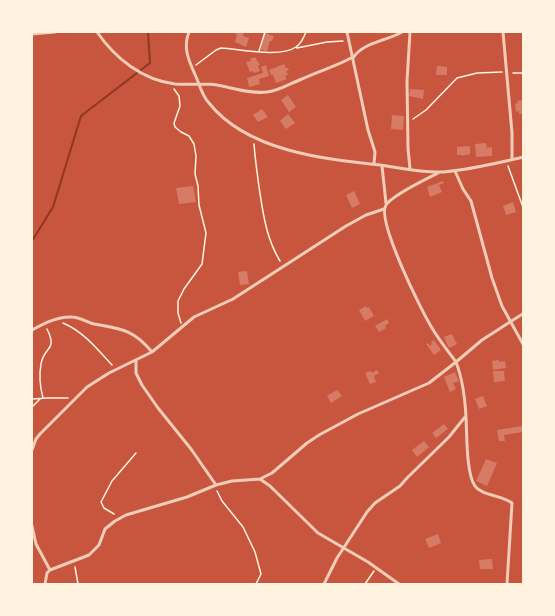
<!DOCTYPE html>
<html>
<head>
<meta charset="utf-8">
<style>
	body { margin:0 }
	#map { position:relative; width:555px; height:616px; overflow:hidden; background:#c8553d; font-family:Ubuntu,sans-serif }
	canvas { display:block }
	.frame { position:absolute; inset:0; border:33px solid #fff3e0; pointer-events:none }
</style>
</head>
<body>
<div id="map">
<canvas width="555" height="616"></canvas>
<div class="frame"></div>
</div>
<script>
const context = document.querySelector('canvas').getContext('2d');
context.lineJoin = 'round';
function strokePath(path, color, width, dash) {
  context.strokeStyle = color;
  context.lineWidth = width;
  context.lineCap = dash ? 'butt' : 'round';
  context.setLineDash(dash || []);
  context.stroke(path);
}
function fillPath(path, color) {
  context.fillStyle = color;
  context.fill(path, 'evenodd');
}
strokePath(new Path2D(`
	M 32,241 L 53,207 L 81,116 L 150,63 L 148,32`), '#8f3625', 2);
fillPath(new Path2D(`
	M 236,32 L 244,32 L 243,36 L 249,38 L 246,47 L 235,42 L 237,35 L 235,34 Z
	M 265,33 L 274,36 L 272,41 L 270,41 L 267,51 L 261,50 Z
	M 255,57 L 260,65 L 258,66 L 260,71 L 254,73 L 253,71 L 250,72 L 246,62 L 251,61 L 250,59 Z
	M 284,64 L 286,68 L 288,68 L 289,70 L 286,71 L 288,75 L 281,77 L 285,76 L 287,79 L 276,83 L 273,75 L 271,75 L 269,70 Z
	M 266,65 L 269,76 L 259,79 L 260,84 L 249,87 L 247,78 L 263,73 L 261,67 Z
	M 437,66 L 447,67 L 447,75 L 436,75 Z
	M 410,89 L 424,90 L 423,99 L 409,96 Z
	M 288,95 L 296,107 L 289,112 L 281,100 Z
	M 524,100 L 524,114 L 519,114 L 519,111 L 516,112 L 515,104 L 518,103 L 517,101 Z
	M 262,109 L 268,117 L 258,122 L 253,115 Z
	M 288,114 L 295,123 L 286,129 L 280,121 Z
	M 392,115 L 404,116 L 403,130 L 391,129 Z
	M 486,143 L 487,148 L 492,147 L 492,156 L 476,157 L 475,144 Z
	M 470,146 L 470,154 L 462,156 L 462,155 L 457,155 L 457,147 Z
	M 443,181 L 444,183 L 439,185 L 442,192 L 430,197 L 427,187 Z
	M 193,186 L 196,202 L 179,204 L 176,188 Z
	M 354,191 L 360,204 L 352,208 L 346,195 Z
	M 513,202 L 516,212 L 506,215 L 503,206 Z
	M 247,271 L 249,284 L 240,285 L 238,272 Z
	M 366,306 L 367,308 L 369,307 L 374,316 L 365,321 L 359,310 Z
	M 387,319 L 389,323 L 385,326 L 386,328 L 379,332 L 375,326 Z
	M 452,334 L 457,344 L 449,348 L 444,337 Z
	M 434,340 L 441,350 L 434,355 L 426,344 L 428,343 L 430,346 L 432,344 L 431,342 Z
	M 499,360 L 499,362 L 505,361 L 506,368 L 493,370 L 492,361 Z
	M 377,370 L 379,373 L 374,376 L 376,382 L 370,384 L 365,373 L 371,371 L 372,373 Z
	M 493,371 L 504,371 L 505,381 L 494,382 Z
	M 455,372 L 459,381 L 453,383 L 456,389 L 450,392 L 444,377 Z
	M 337,390 L 342,396 L 331,403 L 327,396 Z
	M 483,396 L 487,406 L 479,409 L 475,399 Z
	M 444,424 L 448,429 L 436,438 L 432,433 Z
	M 522,426 L 523,432 L 504,435 L 505,441 L 499,441 L 497,430 Z
	M 424,441 L 429,447 L 417,457 L 412,450 Z
	M 486,459 L 497,463 L 487,486 L 476,481 Z
	M 438,534 L 441,543 L 429,548 L 425,539 Z
	M 492,559 L 493,569 L 480,569 L 479,560 Z`), '#d67c66');
strokePath(new Path2D(`
	M 297,48 L 327,42 L 343,41
	M 259,51 L 265,32
	M 196,65 L 216,50 L 221,48 C 240,49 280,58 296,47 C 301,44 304,37 306,32
	M 513,73 L 524,73
	M 174,89 L 179,96 L 180,106 L 174,123 L 175,127 L 181,132 L 189,136 L 194,144 L 196,156 L 195,174 L 198,186 L 199,205 L 206,233 L 202,264 L 184,289 L 178,301 L 178,313 L 181,323
	M 413,119 L 426,110 L 457,78 L 477,73 L 502,72
	M 254,144 C 255,158 257,172 259,187 C 263,213 266,238 280,261
	M 508,166 L 524,210
	M 63,323 C 84,332 97,349 112,365
	M 43,398 C 40,387 39,375 41,364 C 44,346 58,351 47,329
	M 32,399 L 47,398 L 68,398
	M 32,407 L 40,399
	M 217,491 L 222,501 L 243,527 L 255,552 L 261,574 L 256,584
	M 114,514 L 104,508 L 101,502 L 112,481 L 136,453
	M 75,567 L 78,584
	M 365,584 L 374,571`), '#fff3e0', 1.5);
strokePath(new Path2D(`
	M 97,32 C 115,58 142,80 175,84 C 189,85 203,83 217,85 C 233,88 251,94 267,92 C 279,91 291,83 302,79 C 319,71 337,66 353,57
	M 189,32 C 182,49 190,63 197,79 C 200,87 203,97 209,103 C 247,151 323,159 380,165 C 401,168 422,173 443,172 C 470,170 497,163 524,157
	M 347,32 L 368,130 L 375,152 L 374,164
	M 410,32 L 407,81 L 408,148 L 410,169
	M 503,32 L 512,133 L 512,159
	M 32,34 L 55,32
	M 353,58 C 363,42 387,41 402,32
	M 382,166 L 386,203
	M 455,171 L 463,189 L 471,201 L 492,278 L 502,306 L 524,346
	M 32,330 C 43,324 58,316 72,317 C 79,317 87,322 94,324 C 121,329 133,329 152,352
	M 136,360 L 136,373 L 142,385 L 158,408 L 191,449 L 216,485
	M 32,450 L 36,439 L 40,434 L 87,387 L 109,373 L 152,352 L 194,317 L 233,299 L 346,226 L 366,215 L 384,209
	M 260,479 L 270,486 L 318,533 L 368,562 L 399,584
	M 32,526 L 36,544 L 50,570
	M 45,584 L 47,573 L 50,570 L 89,555 L 99,545 L 105,529 L 115,521 L 126,515 L 187,497 L 216,485 L 232,481 L 260,479 L 272,473 L 307,443 L 319,435 L 358,414 L 429,383 L 456,362 C 448,351 439,340 432,328 C 422,312 376,220 386,205 C 392,195 428,178 440,172
	M 324,584 L 337,558 L 367,512 L 375,503 L 400,486 L 407,478 L 449,437 L 465,417
	M 507,584 L 512,503 C 502,495 482,496 475,486 C 466,474 467,433 466,417 C 465,398 463,380 456,362 L 482,340 L 524,313`), '#f1ccb7', 3);
</script>
</body>
</html>
